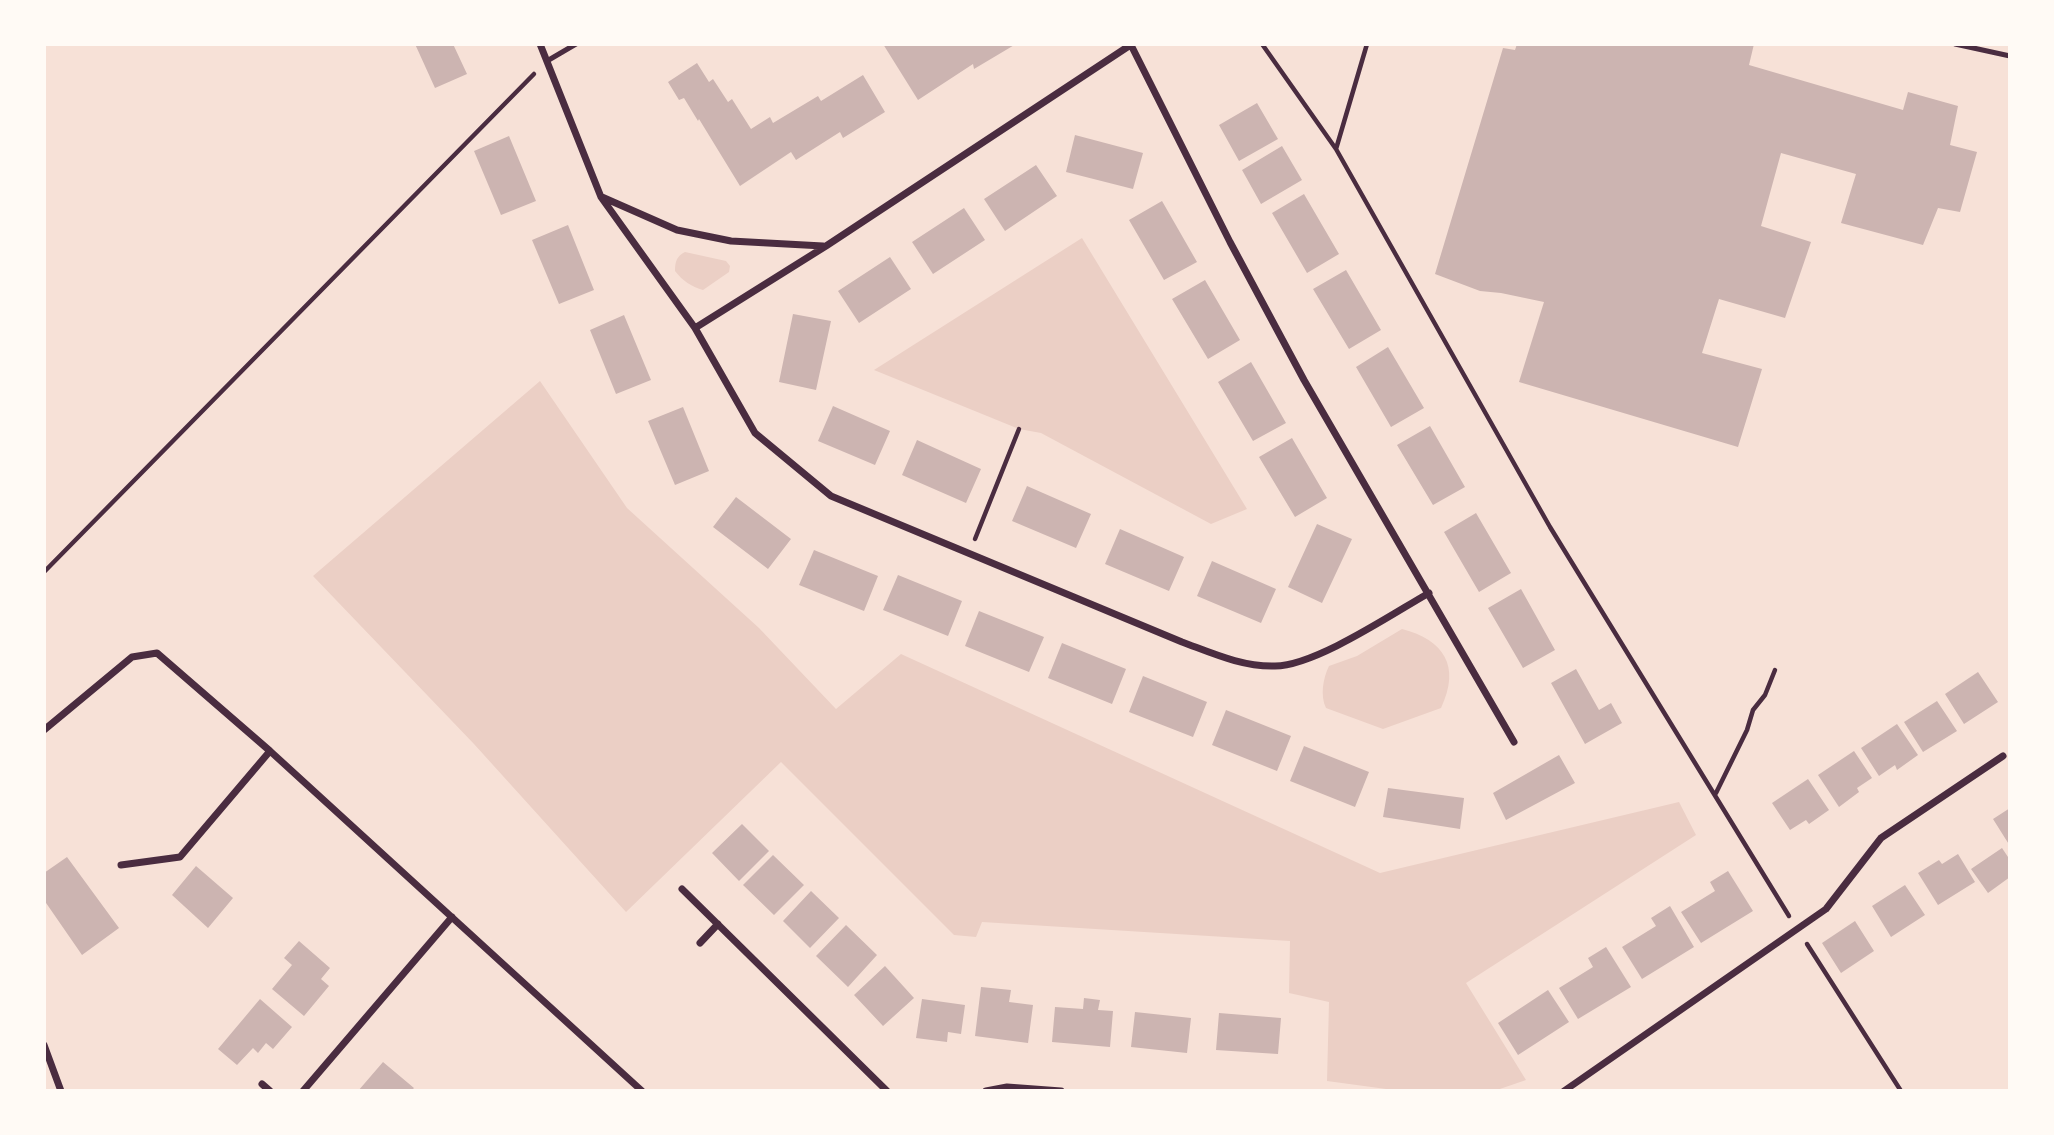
<!DOCTYPE html>
<html>
<head>
<meta charset="utf-8">
<style>
	body { margin:0 }
	#map { position:relative; width:2054px; height:1135px; overflow:hidden; background:#f7e1d7; font-family:Quicksand,sans-serif }
	canvas { display:block }
	.frame { position:absolute; inset:0; border:46px solid #fffaf5; pointer-events:none }
</style>
</head>
<body>
<div id="map">
<canvas width="2054" height="1135"></canvas>
<div class="frame"></div>
</div>
<script>
const context = document.querySelector('canvas').getContext('2d');
context.lineJoin = 'round';
function fillPath(path, color) {
  context.fillStyle = color;
  context.fill(path, 'evenodd');
}
function strokePath(path, color, width, dash) {
  context.strokeStyle = color;
  context.lineWidth = width;
  context.lineCap = dash ? 'butt' : 'round';
  context.setLineDash(dash || []);
  context.stroke(path);
}
fillPath(new Path2D(`
	M 1082,238 L 1247,509 L 1211,524 L 1041,433 L 1019,429 L 874,370 Z
	M 685,252 L 726,261 L 730,266 L 729,272 L 703,290 C 690,286 683,281 675,271 C 675,261 677,256 685,252 Z
	M 540,381 L 627,508 L 759,628 L 836,709 L 901,654 L 1380,873 L 1679,802 L 1696,835 L 1466,983 L 1526,1080 L 1494,1091 L 1401,1091 L 1327,1081 L 1329,1002 L 1289,993 L 1290,941 L 982,922 L 976,937 L 954,935 L 781,762 L 626,912 L 474,744 L 313,576 Z
	M 1402,629 C 1444,640 1461,666 1441,708 L 1383,729 L 1326,708 C 1320,696 1323,678 1329,666 L 1357,656 Z`), '#ebcfc5');
fillPath(new Path2D(`
	M 415,44 L 453,44 L 467,74 L 435,88 Z
	M 883,44 L 1016,44 L 974,69 L 973,64 L 918,100 Z
	M 1517,44 L 1754,44 L 1749,65 L 1903,110 L 1908,92 L 1958,106 L 1950,145 L 1977,152 L 1960,212 L 1938,208 L 1923,245 L 1841,223 L 1856,174 L 1781,153 L 1761,226 L 1811,242 L 1785,318 L 1719,299 L 1702,353 L 1762,369 L 1738,447 L 1519,382 L 1544,302 L 1501,293 L 1480,291 L 1435,274 L 1503,48 L 1515,50 Z
	M 697,63 L 709,82 L 713,79 L 728,102 L 732,99 L 751,129 L 770,117 L 773,123 L 818,96 L 821,101 L 863,75 L 885,112 L 843,138 L 840,132 L 796,160 L 791,152 L 740,186 L 699,119 L 698,121 L 684,98 L 679,100 L 668,82 Z
	M 1257,103 L 1278,139 L 1239,161 L 1219,125 Z
	M 1075,135 L 1143,153 L 1133,189 L 1066,172 Z
	M 509,136 L 536,201 L 501,215 L 474,151 Z
	M 1282,146 L 1302,180 L 1261,204 L 1242,170 Z
	M 1036,165 L 1057,196 L 1005,231 L 984,199 Z
	M 1304,194 L 1339,254 L 1307,273 L 1272,213 Z
	M 1162,201 L 1197,262 L 1164,280 L 1129,220 Z
	M 964,208 L 985,240 L 933,274 L 912,242 Z
	M 568,225 L 594,290 L 559,304 L 532,240 Z
	M 890,257 L 911,289 L 859,323 L 838,291 Z
	M 1346,270 L 1381,330 L 1349,349 L 1313,289 Z
	M 1205,280 L 1240,340 L 1208,359 L 1172,299 Z
	M 793,314 L 831,321 L 816,390 L 779,382 Z
	M 624,315 L 651,380 L 616,394 L 590,330 Z
	M 1388,347 L 1424,408 L 1391,427 L 1356,367 Z
	M 1251,362 L 1286,423 L 1253,441 L 1218,382 Z
	M 833,406 L 890,431 L 875,465 L 818,441 Z
	M 683,407 L 709,471 L 675,485 L 648,421 Z
	M 1430,426 L 1465,487 L 1433,505 L 1397,445 Z
	M 1292,438 L 1327,498 L 1295,517 L 1259,457 Z
	M 917,440 L 981,469 L 966,503 L 902,475 Z
	M 1027,486 L 1091,514 L 1076,548 L 1012,521 Z
	M 736,497 L 791,539 L 768,569 L 713,527 Z
	M 1476,513 L 1511,573 L 1479,592 L 1444,532 Z
	M 1317,524 L 1352,539 L 1322,603 L 1288,587 Z
	M 1120,529 L 1184,557 L 1169,591 L 1105,564 Z
	M 814,550 L 878,576 L 864,611 L 799,585 Z
	M 1212,561 L 1276,589 L 1261,623 L 1197,596 Z
	M 898,575 L 962,601 L 948,636 L 883,610 Z
	M 1521,589 L 1555,650 L 1523,668 L 1488,608 Z
	M 979,611 L 1044,637 L 1029,672 L 965,646 Z
	M 1062,643 L 1126,669 L 1112,704 L 1048,678 Z
	M 1576,669 L 1599,710 L 1611,703 L 1622,723 L 1585,744 L 1551,683 Z
	M 1978,672 L 1998,702 L 1964,724 L 1945,694 Z
	M 1143,676 L 1207,702 L 1193,737 L 1129,712 Z
	M 1937,701 L 1957,731 L 1923,752 L 1904,722 Z
	M 1226,710 L 1291,736 L 1277,771 L 1212,745 Z
	M 1897,724 L 1918,755 L 1897,770 L 1895,765 L 1879,776 L 1861,748 Z
	M 1304,746 L 1369,772 L 1355,807 L 1290,781 Z
	M 1854,751 L 1872,778 L 1857,788 L 1859,792 L 1839,807 L 1818,775 Z
	M 1559,755 L 1575,783 L 1506,820 L 1493,793 Z
	M 1808,779 L 1829,810 L 1809,824 L 1806,820 L 1790,830 L 1772,803 Z
	M 1388,788 L 1464,798 L 1460,829 L 1383,817 Z
	M 2010,808 L 2010,846 L 1993,819 Z
	M 742,824 L 769,851 L 739,881 L 712,853 Z
	M 2002,848 L 2010,860 L 2010,877 L 1988,893 L 1971,869 Z
	M 1958,854 L 1975,882 L 1938,905 L 1918,873 L 1939,860 L 1942,864 Z
	M 773,855 L 804,885 L 774,915 L 743,885 Z
	M 67,857 L 119,928 L 82,955 L 44,900 L 44,873 Z
	M 196,866 L 233,898 L 208,928 L 172,895 Z
	M 1728,871 L 1753,911 L 1701,943 L 1681,912 L 1715,891 L 1710,882 Z
	M 1905,885 L 1925,915 L 1891,937 L 1872,906 Z
	M 811,891 L 839,918 L 810,948 L 783,921 Z
	M 1670,906 L 1694,947 L 1642,979 L 1622,947 L 1656,926 L 1651,918 Z
	M 1855,921 L 1874,951 L 1841,973 L 1822,943 Z
	M 846,925 L 877,955 L 848,987 L 816,956 Z
	M 299,941 L 330,968 L 321,979 L 329,986 L 304,1016 L 272,989 L 292,965 L 284,958 Z
	M 1606,947 L 1631,987 L 1578,1019 L 1559,988 L 1593,967 L 1588,958 Z
	M 885,966 L 914,998 L 883,1026 L 854,995 Z
	M 981,987 L 1011,990 L 1009,1002 L 1033,1005 L 1028,1043 L 975,1036 Z
	M 1548,990 L 1569,1022 L 1518,1055 L 1498,1023 Z
	M 1084,998 L 1100,1000 L 1098,1010 L 1113,1011 L 1110,1047 L 1052,1042 L 1055,1007 L 1083,1009 Z
	M 260,999 L 292,1027 L 273,1049 L 266,1043 L 258,1053 L 253,1048 L 237,1065 L 218,1049 Z
	M 922,999 L 965,1005 L 961,1034 L 948,1032 L 947,1042 L 916,1038 Z
	M 1135,1012 L 1191,1018 L 1187,1053 L 1131,1047 Z
	M 1219,1013 L 1281,1018 L 1278,1054 L 1216,1050 Z
	M 383,1062 L 414,1088 L 411,1091 L 358,1091 Z`), '#ccb4b1');
strokePath(new Path2D(`
	M 1262,44 L 1336,149
	M 1367,44 L 1336,149 L 1550,527 L 1789,916
	M 975,539 L 1019,429
	M 44,572 L 534,74
	M 1716,793 L 1747,730 L 1753,710 L 1765,695 L 1775,670
	M 1807,944 L 1901,1091`), '#4a2c40', 4.5);
strokePath(new Path2D(`
	M 1955,44 L 2010,56
	M 547,61 L 576,44`), '#4a2c40', 5);
strokePath(new Path2D(`
	M 540,44 L 601,197 L 695,328 L 755,433 L 831,496 L 1182,642 C 1212,653 1242,667 1275,666 C 1315,666 1392,614 1429,593
	M 1131,45 L 1230,242 L 1304,380 L 1514,742
	M 602,197 L 677,230 L 731,241 L 823,246
	M 695,328 L 826,246 L 1132,44
	M 44,730 L 132,657 L 157,653 L 270,751 L 642,1091
	M 121,865 L 180,857 L 270,751
	M 682,889 L 887,1091
	M 700,943 L 718,924
	M 44,1045 L 61,1091
	M 262,1084 L 270,1091
	M 303,1091 L 452,917
	M 986,1091 L 1007,1087 L 1061,1091
	M 1564,1091 L 1826,909 L 1881,838 L 2003,756`), '#4a2c40', 7);
</script>
</body>
</html>
